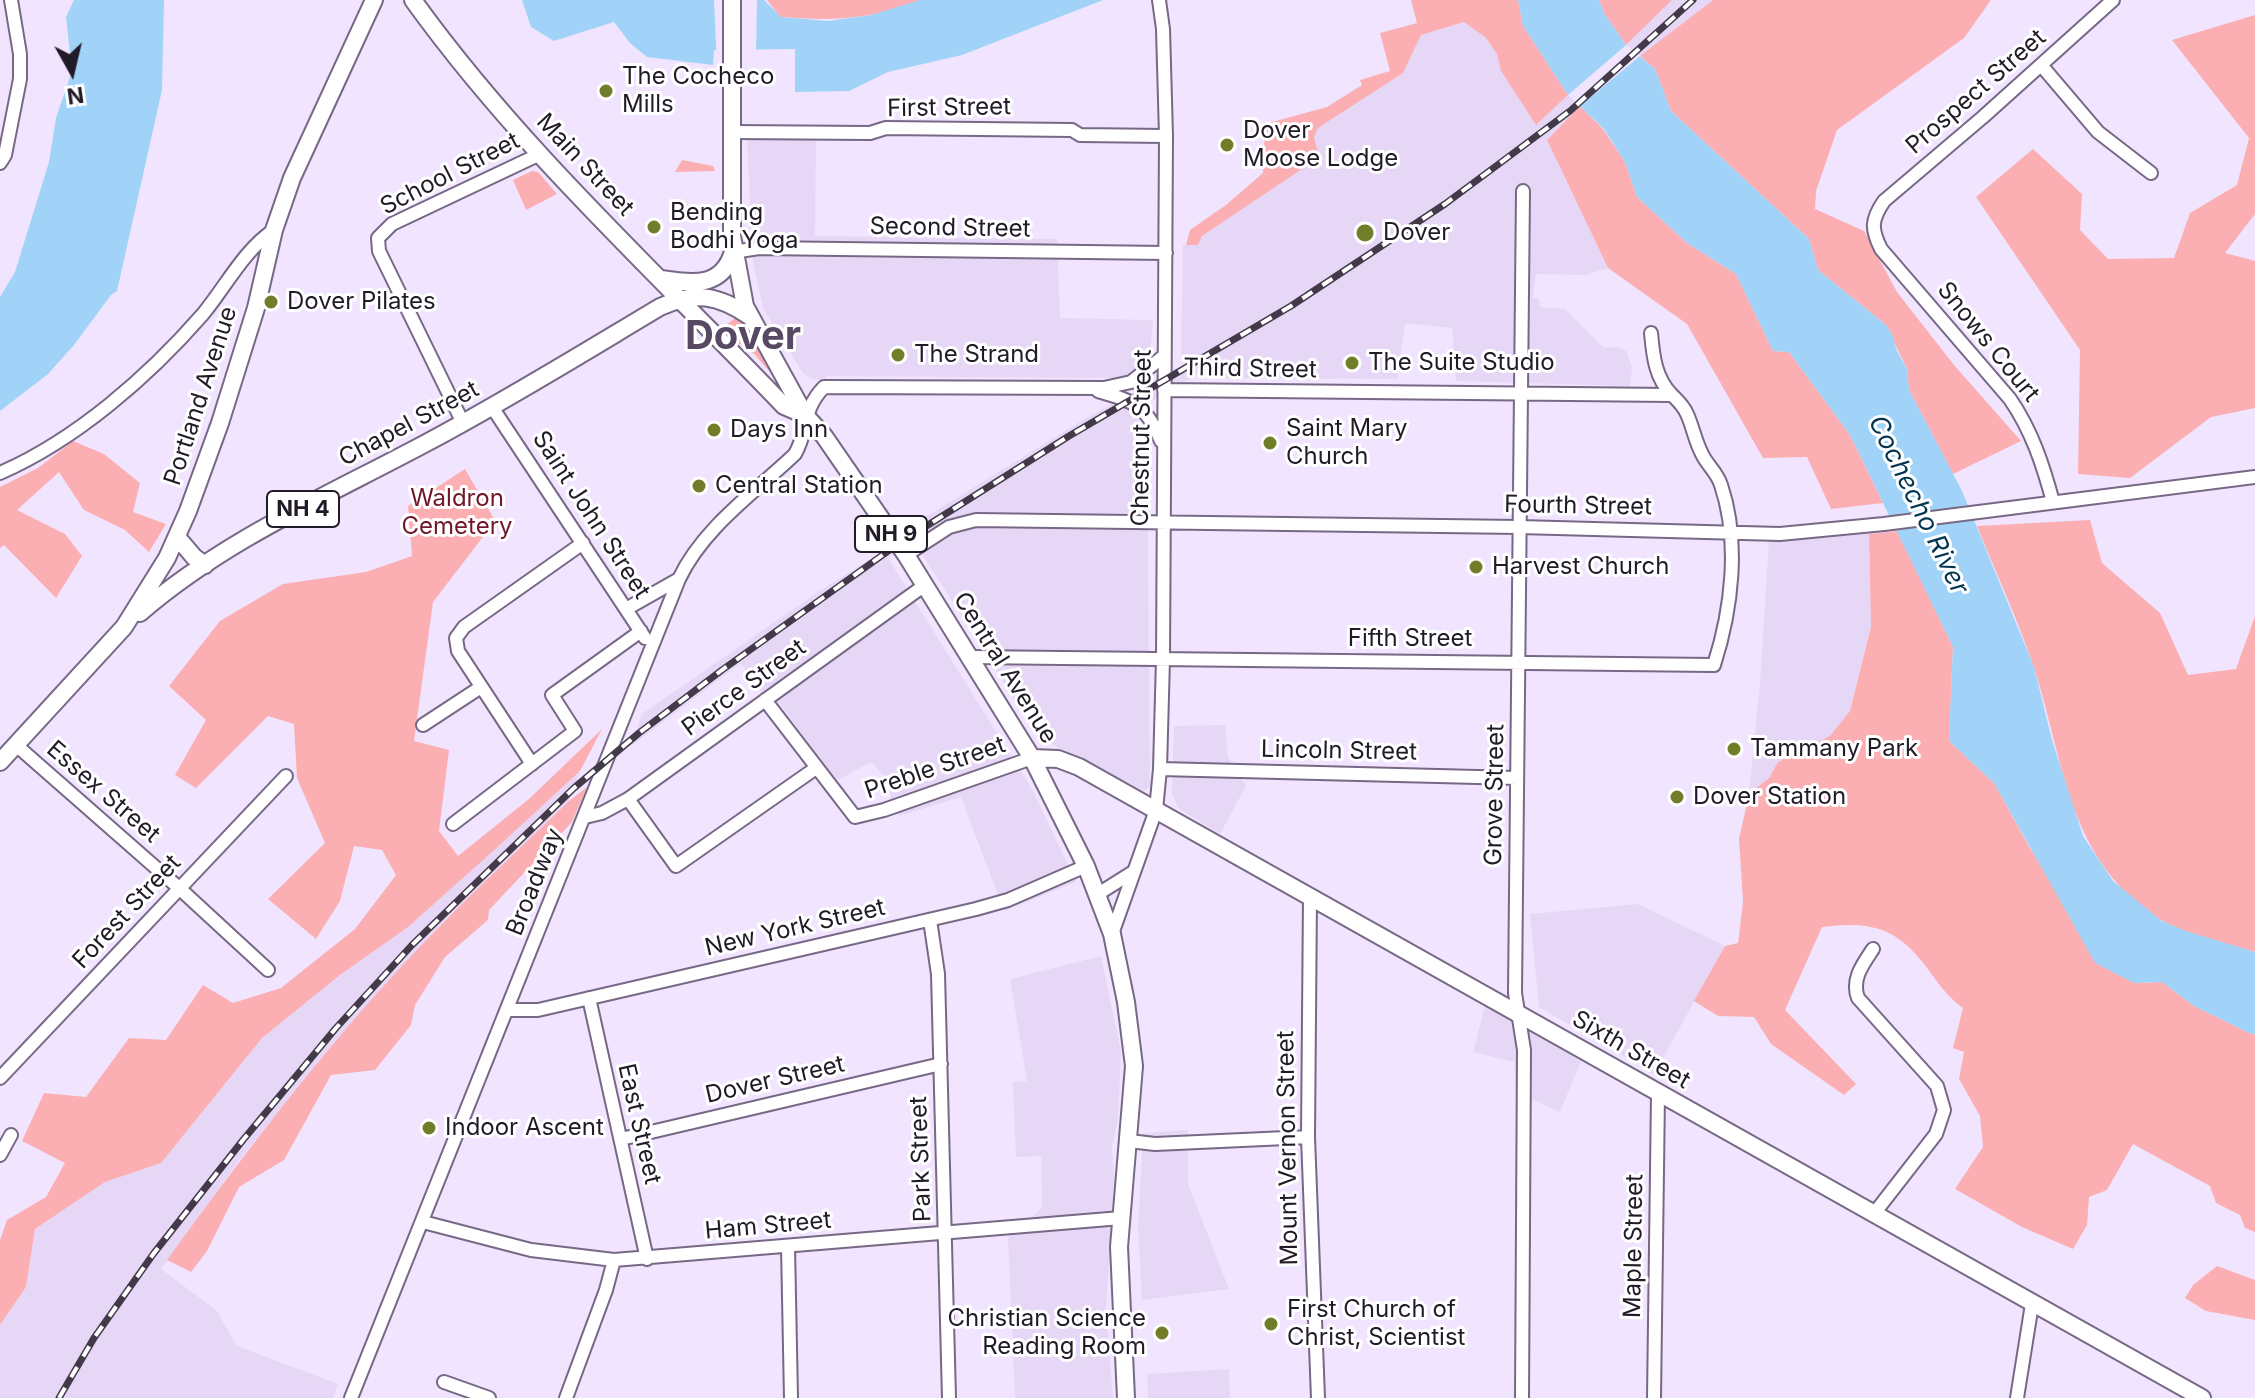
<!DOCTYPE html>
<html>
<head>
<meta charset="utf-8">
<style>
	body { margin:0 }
	#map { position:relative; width:2255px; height:1398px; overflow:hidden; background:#f1e4ff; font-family:Inter,sans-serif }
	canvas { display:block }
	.north { position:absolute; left:32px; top:32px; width:80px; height:80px; -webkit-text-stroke:6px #fff; paint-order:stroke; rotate:172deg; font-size:22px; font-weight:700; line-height:32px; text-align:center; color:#211b27 }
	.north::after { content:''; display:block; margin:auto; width:28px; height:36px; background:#211b27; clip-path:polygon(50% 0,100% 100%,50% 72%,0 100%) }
</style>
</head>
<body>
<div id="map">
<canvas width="2255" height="1398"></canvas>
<div class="north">N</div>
</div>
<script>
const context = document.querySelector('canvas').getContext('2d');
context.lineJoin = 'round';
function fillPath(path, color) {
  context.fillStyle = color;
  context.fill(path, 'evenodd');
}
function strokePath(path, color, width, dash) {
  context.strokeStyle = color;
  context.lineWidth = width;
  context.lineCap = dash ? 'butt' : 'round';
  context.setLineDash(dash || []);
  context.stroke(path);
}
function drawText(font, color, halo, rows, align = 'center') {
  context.font = font + ' Inter,sans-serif';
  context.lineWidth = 6;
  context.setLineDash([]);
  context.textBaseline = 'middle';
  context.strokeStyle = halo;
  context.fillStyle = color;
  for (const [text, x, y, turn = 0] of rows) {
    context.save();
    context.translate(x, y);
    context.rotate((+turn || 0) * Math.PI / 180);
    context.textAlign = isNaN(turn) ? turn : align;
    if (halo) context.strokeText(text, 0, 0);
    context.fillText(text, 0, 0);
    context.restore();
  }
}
fillPath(new Path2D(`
	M 1672,0 L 1713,0 L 1640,56 L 1626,45 Z
	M 1464,22 L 1486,38 L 1497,54 L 1501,71 L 1536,124 L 1568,95 L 1580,106 L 1547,140 L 1608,268 L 1585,275 L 1536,274 L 1533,298 L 1539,299 L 1540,307 L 1565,309 L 1604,348 L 1618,347 L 1626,351 L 1632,367 L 1630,386 L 1456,381 L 1452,328 L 1405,323 L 1397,379 L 1220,378 L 1201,372 L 1133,412 L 1147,435 L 1150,786 L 1144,791 L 1051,744 L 1035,732 L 914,541 L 888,558 L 1033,791 L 1076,882 L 1004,911 L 961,797 L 899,816 L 892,803 L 886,778 L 871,762 L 836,781 L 778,701 L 762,694 L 741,663 L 630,747 L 642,714 L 818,592 L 880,553 L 922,519 L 1088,417 L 1184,364 L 1181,356 L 1183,245 L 1198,245 L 1202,236 L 1320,157 L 1314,138 L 1318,128 L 1403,73 L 1421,35 Z
	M 747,140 L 816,140 L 815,236 L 1057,239 L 1060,318 L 1149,320 L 1153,321 L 1150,356 L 1143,366 L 1132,374 L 1118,378 L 826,376 L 825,380 L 813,379 L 803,373 L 763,308 L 753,262 Z
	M 1869,534 L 1871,627 L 1850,711 L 1830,737 L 1778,762 L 1769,778 L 1749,794 L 1760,683 L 1769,540 Z
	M 1225,725 L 1228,757 L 1246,786 L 1220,834 L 1178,808 L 1172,793 L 1174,726 Z
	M 580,771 L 569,801 L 440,925 L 333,1044 L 241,1158 L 161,1269 L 216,1310 L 237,1346 L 338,1384 L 333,1398 L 0,1398 L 0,1325 L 26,1287 L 35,1229 L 105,1182 L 161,1163 L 262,1038 L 340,975 L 408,927 Z
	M 1638,904 L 1725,946 L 1654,1074 L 1539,1007 L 1530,914 Z
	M 1101,956 L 1121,1052 L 1118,1119 L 1112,1148 L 1114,1179 L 1106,1309 L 1113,1398 L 1015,1398 L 1008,1238 L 1042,1208 L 1041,1156 L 1016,1157 L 1013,1082 L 1027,1081 L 1010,979 Z
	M 1485,1006 L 1581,1061 L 1560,1112 L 1516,1092 L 1514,1062 L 1473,1052 Z
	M 1188,1130 L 1188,1184 L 1229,1289 L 1142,1300 L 1138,1226 L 1143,1133 Z
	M 1229,1369 L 1230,1398 L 1148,1398 L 1147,1374 Z`), '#e7d7f7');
fillPath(new Path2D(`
	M 767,0 L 920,0 C 871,20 832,21 780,17 Z
	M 1411,0 L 1518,0 L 1523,26 L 1568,95 L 1536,125 L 1501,71 L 1497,54 L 1486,38 L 1464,22 L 1421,35 L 1403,73 L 1318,128 L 1314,138 L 1320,157 L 1202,236 L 1198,245 L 1186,245 L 1190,230 L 1226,205 L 1263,173 L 1265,124 L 1327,107 L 1362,85 L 1360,80 L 1390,71 L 1380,33 L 1417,23 Z
	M 1599,0 L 1672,0 L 1626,45 L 1604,13 Z
	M 1713,0 L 1991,0 L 1964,38 L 1837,130 L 1816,191 L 1815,209 L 1864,231 L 1897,292 L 1954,365 L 2021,441 L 1953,474 L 1909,390 L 1907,369 L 1886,325 L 1818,270 L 1809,239 L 1671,111 L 1655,69 L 1640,56 Z
	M 2255,15 L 2255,214 L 2225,253 L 2255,261 L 2255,408 L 2211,417 L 2130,478 L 2078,474 L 2080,350 L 1976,197 L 2033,149 L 2082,194 L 2080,230 L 2108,259 L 2174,258 L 2190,213 L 2237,185 L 2249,138 L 2172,40 Z
	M 1580,106 L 1603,129 L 1625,162 L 1637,197 L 1687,243 L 1736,274 L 1773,351 L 1789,352 L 1850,435 L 1883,503 L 1831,509 L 1807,457 L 1763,458 L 1687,324 L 1608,268 L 1547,140 Z
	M 682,160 L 713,166 L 715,171 L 675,172 Z
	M 532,171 L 538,172 L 557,194 L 526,210 L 513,180 Z
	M 735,318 L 743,321 L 774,375 C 766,369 759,359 751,351 C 741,341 726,344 723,327 Z
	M 73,441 L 104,454 L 140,483 L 133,512 L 166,524 L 149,552 L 125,530 L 84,510 L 59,472 L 17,510 L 65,534 L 82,556 L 56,598 L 4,545 L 0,548 L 0,487 L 38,468 Z
	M 465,469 L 497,524 L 489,529 L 433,602 L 414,741 L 449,750 L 439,831 L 458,856 L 529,799 L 602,729 L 580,771 L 491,853 L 408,927 L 340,975 L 262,1038 L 161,1163 L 105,1182 L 35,1229 L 26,1287 L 0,1325 L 0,1240 L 7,1220 L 46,1197 L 65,1163 L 22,1141 L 44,1093 L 86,1097 L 129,1038 L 166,1040 L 203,985 L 233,1003 L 281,988 L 355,929 L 396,875 L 382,850 L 354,846 L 340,901 L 316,939 L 268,899 L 325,843 L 297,778 L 294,724 L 268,716 L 196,788 L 175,775 L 206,720 L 169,686 L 220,621 L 283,584 L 366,572 L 412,556 L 408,506 Z
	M 2090,520 L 2102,563 L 2160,613 L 2188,675 L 2236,669 L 2255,616 L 2255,952 C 2225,943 2190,937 2163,921 C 2067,863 2065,763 2034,668 C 2018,620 1996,573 1977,526 Z
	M 1897,531 L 1953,647 L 1949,741 L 1994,783 L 2031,850 L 2134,983 L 2162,982 L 2194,1006 L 2251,1034 L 2255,1034 L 2255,1232 L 2245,1228 L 2240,1215 L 2216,1203 L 2210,1186 L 2133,1144 L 2107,1190 L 2089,1197 L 2087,1225 L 2073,1249 L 2022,1227 L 1955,1189 L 1983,1147 L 1980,1116 L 1959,1079 L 1964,1052 L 1953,1048 L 1963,1008 C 1942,993 1935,976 1918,957 C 1891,924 1861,922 1822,927 L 1785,1010 L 1856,1084 L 1844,1095 L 1771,1044 L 1754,1017 L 1718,1016 L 1694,1001 L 1725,946 L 1738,943 L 1743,902 L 1739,839 L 1749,794 L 1769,778 L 1778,762 L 1830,736 L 1850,711 L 1871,627 L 1869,534 Z
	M 587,787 L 572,822 L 489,910 L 488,920 L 445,957 L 415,1005 L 411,1025 L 375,1070 L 331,1075 L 284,1160 L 239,1187 L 207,1251 L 191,1272 L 167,1260 C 252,1143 340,1027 442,924 C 483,882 527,842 569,801 Z
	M 2217,1266 L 2255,1280 L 2255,1320 L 2206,1311 L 2185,1298 L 2193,1285 Z`), '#fbafb3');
fillPath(new Path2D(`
	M 74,0 L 164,0 L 162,90 L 117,291 L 111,295 L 74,345 L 48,374 L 0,411 L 0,297 L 15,272 L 49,162 L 56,118 L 72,71 L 66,17 Z
	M 522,0 L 764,0 L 781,17 L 828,21 L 871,15 L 920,0 L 1103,0 L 962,55 L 888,72 L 849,91 L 795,92 L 795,49 L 714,50 L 713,65 L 647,57 L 630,43 L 614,22 L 554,41 L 531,27 Z
	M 1518,0 L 1599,0 L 1604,13 L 1626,45 L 1655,69 L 1671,111 L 1809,239 L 1818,270 L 1886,325 L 1892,334 L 1897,351 L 1907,369 L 1909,390 L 1962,491 L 2034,667 L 2052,740 L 2083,836 L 2113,881 L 2162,921 L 2186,931 L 2255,952 L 2255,1034 L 2251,1034 L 2194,1006 L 2162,982 L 2134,983 L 2095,963 L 1994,783 L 1949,741 L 1953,647 L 1850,435 L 1789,352 L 1773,351 L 1736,274 L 1687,243 L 1637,197 L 1625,162 L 1604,129 L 1568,95 L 1523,26 Z`), '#a1d3f8');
fillPath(new Path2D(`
	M 714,0 L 757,0 L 756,54 L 717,54 L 717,66 Z
	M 1626,45 L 1640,56 L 1580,106 L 1568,95 Z`), '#f1e4ff');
const minor = new Path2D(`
	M 2041,65 L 2098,132 L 2151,173
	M 732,132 L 870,133 L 886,128 L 1072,130 L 1080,135 L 1166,136
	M 0,163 L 5,155 L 20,79 L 20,54 L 11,0
	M 733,252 L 759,248 L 1166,253
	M 1164,390 L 1671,395
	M 1098,391 C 1134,402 1146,404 1161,441
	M 492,407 L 645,638
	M 463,423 L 379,251 L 378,238 L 392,224 L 540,154
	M 0,473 C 76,440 149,376 203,314 C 226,286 244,250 274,230
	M 2053,502 C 2043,465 2032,431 2010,399 L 1881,249 C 1871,229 1871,220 1884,201 L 1983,117 L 2113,0
	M 906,555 L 949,527 L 976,520 L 1519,527 L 1780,534 L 1884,524 L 2255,477
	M 626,609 L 679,579
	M 970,657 L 1714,665 C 1732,609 1740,541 1721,485 C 1717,472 1707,465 1702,454 C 1695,441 1693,427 1687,414 C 1683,405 1678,401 1672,395 C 1655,378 1653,355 1651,333
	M 765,700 L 855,817 L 884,810 L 1032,758
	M 423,725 L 481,687
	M 16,745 L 179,888 L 268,970
	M 532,764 L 458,651 L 456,638 L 464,627 L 583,543
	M 1160,769 L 1517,778
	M 628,799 L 676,866 L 816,768
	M 585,817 L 602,813 L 628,799 L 925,585
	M 453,824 L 575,731 L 552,695 L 641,631
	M 1098,894 L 1133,872
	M 1310,897 L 1308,1137 L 1318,1398
	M 930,920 L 938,974 L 949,1398
	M 1112,934 L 1156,810 L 1160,769 L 1163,659 L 1166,136 L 1163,29 L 1159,0
	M 589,998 L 647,1259
	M 508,1010 L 538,1010 L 976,909 L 1008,900 L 1086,866
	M 0,1078 L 286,776
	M 621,1139 L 941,1064
	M 1129,1141 L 1155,1144 L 1308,1137
	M 0,1155 L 11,1135
	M 1873,1215 L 1936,1134 L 1944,1110 L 1937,1086 L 1858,998 C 1851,979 1863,964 1873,949
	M 423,1222 L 531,1250 L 614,1260 L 1121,1218
	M 788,1246 L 791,1398
	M 444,1382 L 489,1398
	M 351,1398 L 679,579 C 703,528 754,493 795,454 C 809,430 801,411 824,387 L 1104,388 L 1131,382 L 1164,356
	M 566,1398 L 606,1290 L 614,1260
	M 1522,1398 L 1524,1050 L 1515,993 L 1523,191
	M 1654,1398 L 1658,1094
	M 2017,1398 L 2032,1304`);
const major = new Path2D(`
	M 413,0 C 520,149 658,274 784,406 L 805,415
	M 732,0 L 732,236 L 745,306 L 805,415 L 824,436 L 906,555 L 1032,758 L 1086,866 L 1112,934 L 1126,1002 L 1134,1066 L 1119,1247 L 1126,1398
	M 661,279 C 693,284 722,288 733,252
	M 177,537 L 194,557 L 205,565
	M 140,613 C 224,540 331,494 428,442 C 507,400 583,353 660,307 C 695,291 718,295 749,316
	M 1032,758 L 1058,759 L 1079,767 L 2202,1398
	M 0,762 L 124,627 L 167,558 L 188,511 L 220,423 L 256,308 L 274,230 L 292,178 L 374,0`);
strokePath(minor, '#776885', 16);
strokePath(major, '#776885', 20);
strokePath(minor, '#fff', 12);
strokePath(major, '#fff', 16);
const rail = new Path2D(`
	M 59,1398 L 94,1338 L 154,1253 L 243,1140 L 336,1028 L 412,945 L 574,788 L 639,733 L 722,670 L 898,544 L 1069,436 L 1291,306 L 1445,204 L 1570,111 L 1693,0`);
strokePath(rail, '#423a49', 7);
strokePath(rail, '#fff', 4, [12]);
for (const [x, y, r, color] of [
	[606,91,8,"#727d29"],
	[1227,145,8,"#727d29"],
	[654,227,8,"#727d29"],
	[1365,233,10,"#727d29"],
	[271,302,8,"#727d29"],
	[898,355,8,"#727d29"],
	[1352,363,8,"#727d29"],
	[714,430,8,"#727d29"],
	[1270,443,8,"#727d29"],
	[699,486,8,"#727d29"],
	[1476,567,8,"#727d29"],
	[1734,749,8,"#727d29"],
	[1677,797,8,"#727d29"],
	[429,1128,8,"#727d29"],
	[1271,1324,8,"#727d29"],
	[1162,1333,8,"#727d29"]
]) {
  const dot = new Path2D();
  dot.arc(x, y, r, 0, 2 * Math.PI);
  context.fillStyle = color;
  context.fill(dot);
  strokePath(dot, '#fff', 3);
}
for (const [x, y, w] of [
	[303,509,72],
	[891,534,72]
]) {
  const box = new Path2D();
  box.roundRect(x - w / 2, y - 18, w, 36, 6);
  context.fillStyle = '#fff';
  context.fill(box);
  strokePath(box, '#211b27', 2);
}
drawText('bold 22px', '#211b27', null, [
	["NH 4",303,509],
	["NH 9",891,534]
]);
drawText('24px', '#211b27', '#fff', [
	["The Cocheco",622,77],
	["Mills",622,105],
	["Dover",1243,131],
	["Moose Lodge",1243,159],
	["Bending",670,213],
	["Bodhi Yoga",670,241],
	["Dover",1383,233],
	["Dover Pilates",287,302],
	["The Strand",914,355],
	["The Suite Studio",1368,363],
	["Saint Mary",1286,429],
	["Church",1286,457],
	["Days Inn",730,430],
	["Central Station",715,486],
	["Harvest Church",1492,567],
	["Tammany Park",1750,749],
	["Dover Station",1693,797],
	["Indoor Ascent",445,1128],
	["First Church of",1287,1310],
	["Christ, Scientist",1287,1338],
	["Christian Science",1146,1319,"right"],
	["Reading Room",1146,1347,"right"]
], 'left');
drawText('24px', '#211b27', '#fff', [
	["Prospect Street",1976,92,-41],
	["First Street",949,108,-1],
	["Main Street",585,165,47],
	["School Street",450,174,-27],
	["Second Street",950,228,1],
	["Snows Court",1988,342,51],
	["Third Street",1250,369,1],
	["Portland Avenue",201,396,-72],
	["Chapel Street",409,424,-28],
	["Chestnut Street",1142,438,-89],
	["Fourth Street",1578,506,1],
	["Saint John Street",591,515,57],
	["Fifth Street",1410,639],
	["Central Avenue",1005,668,58],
	["Pierce Street",744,688,-36],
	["Lincoln Street",1339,751,1],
	["Preble Street",935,768,-19],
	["Essex Street",103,792,41],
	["Grove Street",1495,795,-89],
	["Broadway",535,882,-68],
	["Forest Street",127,912,-47],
	["New York Street",795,928,-13],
	["Sixth Street",1631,1050,30],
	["Dover Street",775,1080,-13],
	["East Street",639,1124,77],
	["Mount Vernon Street",1288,1148,-91],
	["Park Street",921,1159,-92],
	["Ham Street",768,1226,-5],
	["Maple Street",1634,1246,-89]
]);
drawText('24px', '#701829', '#fff', [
	["Waldron",457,499],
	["Cemetery",457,527]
]);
drawText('italic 26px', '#003451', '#fff', [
	["Cochecho River",1918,505,64]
]);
drawText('bold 40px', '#574964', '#fff', [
	["Dover",743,337]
]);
</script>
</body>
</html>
